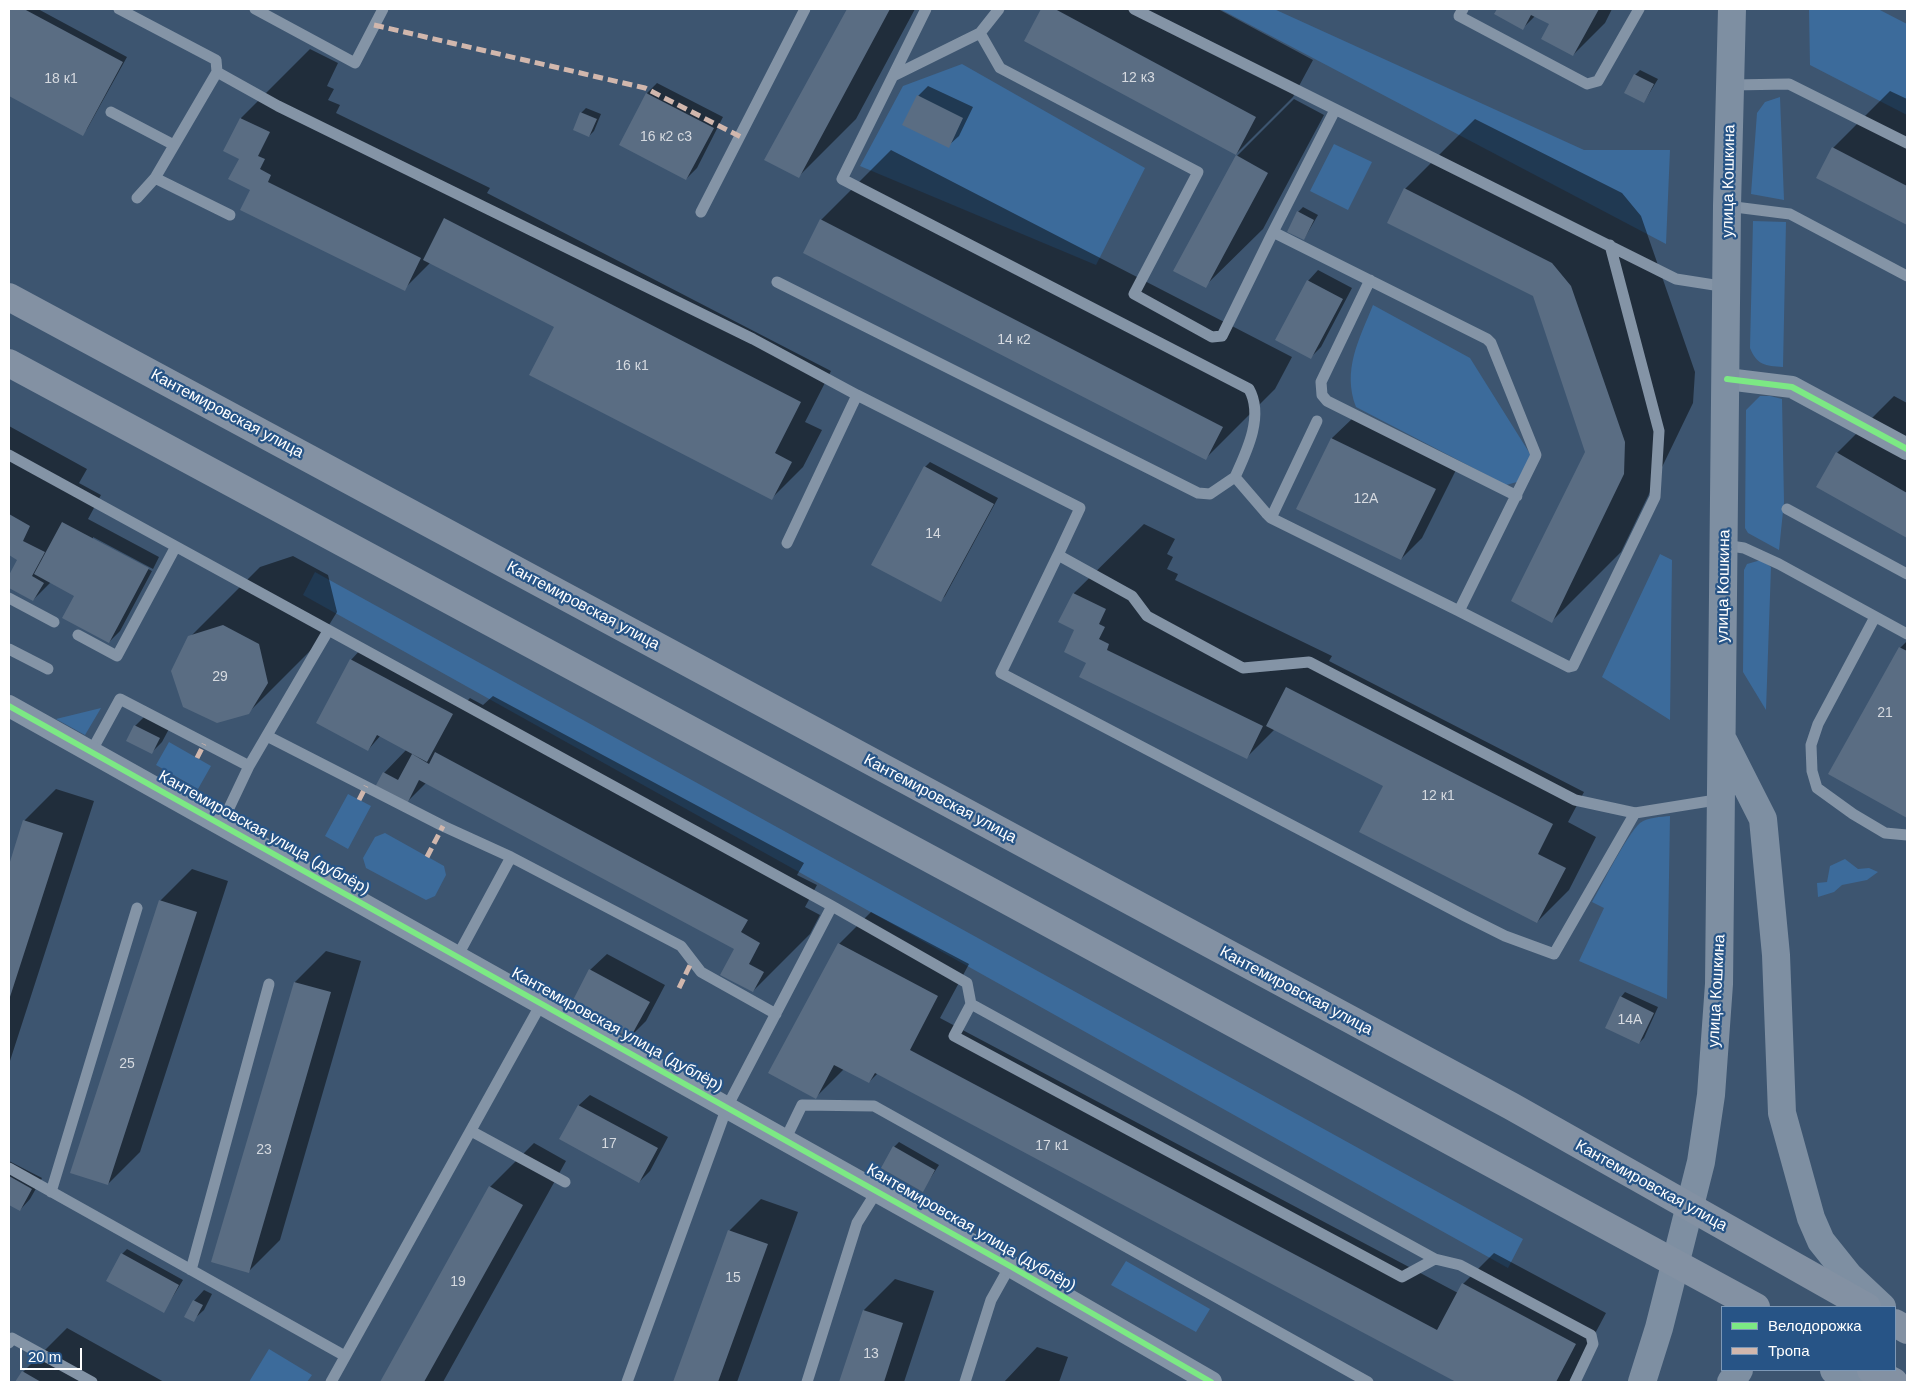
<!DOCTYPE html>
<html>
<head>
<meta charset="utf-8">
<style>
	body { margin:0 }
	#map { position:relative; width:1916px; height:1391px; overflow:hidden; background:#3d5570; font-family:Arial,sans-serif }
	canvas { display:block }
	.frame { position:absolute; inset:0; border:10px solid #fff; pointer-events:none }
	.legend { position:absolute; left:1721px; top:1306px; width:175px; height:65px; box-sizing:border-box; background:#275486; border:1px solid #7d98b6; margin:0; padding:6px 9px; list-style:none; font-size:15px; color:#fff }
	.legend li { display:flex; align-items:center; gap:10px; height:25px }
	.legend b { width:25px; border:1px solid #7d98b6 }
	.scale { position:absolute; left:20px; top:1348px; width:62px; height:22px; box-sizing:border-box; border:2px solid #fff; border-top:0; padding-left:6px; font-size:15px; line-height:18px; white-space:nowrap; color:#fff; -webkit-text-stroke:4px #275486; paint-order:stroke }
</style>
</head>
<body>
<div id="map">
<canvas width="1916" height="1391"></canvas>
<div class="frame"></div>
<ul class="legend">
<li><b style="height:6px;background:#7ce984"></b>Велодорожка</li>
<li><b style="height:6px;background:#d1b7ad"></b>Тропа</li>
</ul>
<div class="scale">20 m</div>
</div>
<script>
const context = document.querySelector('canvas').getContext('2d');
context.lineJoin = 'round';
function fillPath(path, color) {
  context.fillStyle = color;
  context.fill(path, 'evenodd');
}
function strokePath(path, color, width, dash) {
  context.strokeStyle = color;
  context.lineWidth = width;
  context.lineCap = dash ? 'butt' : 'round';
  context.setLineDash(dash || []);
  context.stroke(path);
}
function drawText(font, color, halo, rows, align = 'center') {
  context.font = font + ' Arial,sans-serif';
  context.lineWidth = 4.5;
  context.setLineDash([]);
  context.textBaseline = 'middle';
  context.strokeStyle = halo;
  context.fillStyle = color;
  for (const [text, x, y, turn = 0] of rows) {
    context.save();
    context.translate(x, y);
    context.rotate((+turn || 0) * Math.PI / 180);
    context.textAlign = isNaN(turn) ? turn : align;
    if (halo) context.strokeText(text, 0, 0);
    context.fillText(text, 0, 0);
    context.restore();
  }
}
fillPath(new Path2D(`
	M 1220,9 L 1274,9 L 1584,150 L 1670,150 L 1666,244 Z
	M 1809,9 L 1878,9 L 1907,24 L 1907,115 L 1810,65 Z
	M 962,64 L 1145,168 L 1096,265 L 860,166 L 903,86 Z
	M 1780,97 L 1784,200 L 1751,194 L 1757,113 L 1765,102 Z
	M 1334,144 L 1372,162 L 1348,210 L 1310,191 Z
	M 1753,221 L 1786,222 L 1783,367 C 1765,366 1757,365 1750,348 Z
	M 1373,305 L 1470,358 L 1532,457 L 1517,482 L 1506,485 L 1356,407 C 1342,370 1359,340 1373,305 Z
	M 1760,396 L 1770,396 L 1782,399 L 1784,502 L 1779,550 L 1748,533 L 1745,528 L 1746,410 Z
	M 1660,554 L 1672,560 L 1670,720 L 1602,677 Z
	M 1761,560 L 1771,567 L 1766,710 L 1743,672 L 1744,570 L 1747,564 Z
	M 315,572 L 1523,1239 L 1508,1268 L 303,595 Z
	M 101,708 L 85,735 L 56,719 Z
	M 169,742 L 211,766 L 198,789 L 156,765 Z
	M 348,794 L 371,806 L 348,849 L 325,836 Z
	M 1670,816 L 1667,999 L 1579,961 L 1604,908 L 1592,902 C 1603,883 1626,836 1640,823 C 1648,817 1661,817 1670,816 Z
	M 385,833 L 444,866 L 446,875 L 435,896 L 426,900 L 366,868 L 363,858 L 375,837 Z
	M 1845,859 L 1858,869 L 1869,868 L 1878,872 L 1867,880 L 1842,885 L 1834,892 L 1818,897 L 1817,883 L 1827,882 L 1830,866 Z
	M 1126,1261 L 1210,1309 L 1196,1332 L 1111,1285 Z
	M 269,1349 L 312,1375 L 307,1382 L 249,1382 Z`), '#3c6b9b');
fillPath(new Path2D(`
	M 9,9 L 38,9 L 127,57 L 87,129 L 82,134 L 9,94 Z
	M 848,9 L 915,9 L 856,119 L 799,176 L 766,160 Z
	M 1043,9 L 1218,9 L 1313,60 L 1293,97 L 1236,154 L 1026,40 Z
	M 1498,9 L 1612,9 L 1605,23 L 1573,55 L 1551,24 L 1535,16 L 1523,28 L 1496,13 Z
	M 310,49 L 338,63 L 327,86 L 334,89 L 328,100 L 340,105 L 336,113 L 490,188 L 487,193 L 831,371 L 805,422 L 822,430 L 803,467 L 772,498 L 556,327 L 431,262 L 404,289 L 251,189 L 240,158 L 241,118 Z
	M 1640,70 L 1658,79 L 1644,102 L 1635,75 Z
	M 657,83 L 723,117 L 697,168 L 686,179 L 647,93 Z
	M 928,86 L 973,107 L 959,136 L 948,146 L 918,96 Z
	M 1890,91 L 1907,99 L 1907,224 L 1818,178 L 1833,148 Z
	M 1294,99 L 1324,115 L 1263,229 L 1205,286 L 1237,156 Z
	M 586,108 L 601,114 L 594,131 L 589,136 L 581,113 Z
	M 1475,119 L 1622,193 L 1641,216 L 1695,372 L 1693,403 L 1621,552 L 1552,621 L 1586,452 L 1534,295 L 1405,189 Z
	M 891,150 L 1292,357 L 1275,389 L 1206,458 L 821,220 Z
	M 1303,207 L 1318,215 L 1304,239 L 1298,212 Z
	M 1318,270 L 1352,288 L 1321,347 L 1311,357 L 1308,281 Z
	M 1894,396 L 1907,403 L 1907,537 L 1818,486 L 1837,453 Z
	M 1354,417 L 1457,468 L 1422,538 L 1401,559 L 1298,508 L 1332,438 Z
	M 9,426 L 87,469 L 79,483 L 101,495 L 88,519 L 159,557 L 153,569 L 93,537 L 93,540 L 152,571 L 120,631 L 109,642 L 75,595 L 51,582 L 33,600 L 9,587 L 9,578 L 19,559 L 9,554 Z
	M 930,462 L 998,498 L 945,596 L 940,601 L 873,564 L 925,467 Z
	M 1144,524 L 1175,539 L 1167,554 L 1173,557 L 1167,569 L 1178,574 L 1175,580 L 1332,656 L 1329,661 L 1584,792 L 1568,822 L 1596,837 L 1569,890 L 1537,922 L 1384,785 L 1275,729 L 1246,758 L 1088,662 L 1076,630 L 1060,622 L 1074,593 Z
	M 293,556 L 328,575 L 337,612 L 318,643 L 248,713 L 190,637 L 260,567 Z
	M 1907,641 L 1907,817 L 1830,774 L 1900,648 Z
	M 361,649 L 464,704 L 470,698 L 483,705 L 493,696 L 804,863 L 797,875 L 817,885 L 805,907 L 820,915 L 810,934 L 753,991 L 736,948 L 426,783 L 407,802 L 377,786 L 384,773 L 407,749 L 381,735 L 368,750 L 351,660 Z
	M 146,715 L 170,727 L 162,742 L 152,752 L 135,726 Z
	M 56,789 L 94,801 L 9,1064 L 9,869 L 25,820 Z
	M 192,869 L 228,881 L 140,1152 L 108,1184 L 160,901 Z
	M 871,912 L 969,964 L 940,1018 L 1458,1293 L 1463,1284 L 1494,1253 L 1606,1313 L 1569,1382 L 1459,1382 L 878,1073 L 869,1082 L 844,1069 L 816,1097 L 770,1073 L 839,944 Z
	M 326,951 L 361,961 L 280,1240 L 248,1272 L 295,982 Z
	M 607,954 L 665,985 L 646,1021 L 630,1037 L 590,970 Z
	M 1625,992 L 1658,1007 L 1644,1038 L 1639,1043 L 1621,997 Z
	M 590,1095 L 668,1137 L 650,1171 L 639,1182 L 561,1139 L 579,1105 Z
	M 899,1142 L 939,1165 L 922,1191 L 894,1147 Z
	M 534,1143 L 566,1161 L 443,1382 L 381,1382 L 490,1187 Z
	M 9,1161 L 42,1178 L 30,1199 L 20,1210 L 9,1204 Z
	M 761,1199 L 798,1212 L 737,1382 L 675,1382 L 730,1230 Z
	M 127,1249 L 183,1280 L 164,1311 L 122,1254 Z
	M 895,1279 L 934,1291 L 904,1382 L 841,1382 L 864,1310 Z
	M 204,1290 L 212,1294 L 204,1310 L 193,1320 L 194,1301 Z
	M 67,1328 L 164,1382 L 17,1382 L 23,1372 Z
	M 1037,1347 L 1068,1357 L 1059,1382 L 1004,1382 Z`), '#0007');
fillPath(new Path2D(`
	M 9,9 L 24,9 L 123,62 L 83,136 L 9,96 Z
	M 847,9 L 890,9 L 799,178 L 764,160 Z
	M 1041,9 L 1055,9 L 1256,117 L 1236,155 L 1024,41 Z
	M 1497,9 L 1599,9 L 1573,56 L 1541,39 L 1549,24 L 1531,15 L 1523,30 L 1494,14 Z
	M 1634,74 L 1654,84 L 1644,103 L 1624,93 Z
	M 646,93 L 714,128 L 686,180 L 619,145 Z
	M 917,95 L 963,118 L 949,148 L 902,125 Z
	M 580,112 L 597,119 L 589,137 L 573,130 Z
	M 240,118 L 270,132 L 258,156 L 265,159 L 260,169 L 271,175 L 268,182 L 421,258 L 405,291 L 240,210 L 250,190 L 228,179 L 239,159 L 223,151 Z
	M 1832,147 L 1907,186 L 1907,225 L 1816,178 Z
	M 1236,155 L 1268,173 L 1206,288 L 1173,271 Z
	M 1404,188 L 1552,263 L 1571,286 L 1625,442 L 1624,474 L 1552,623 L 1511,601 L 1585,452 L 1533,296 L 1387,223 Z
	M 1297,211 L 1314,220 L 1304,240 L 1287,232 Z
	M 444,218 L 801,402 L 775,453 L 792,462 L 772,500 L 529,375 L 554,327 L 423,260 Z
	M 820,219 L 1223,427 L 1206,460 L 803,253 Z
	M 1307,280 L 1343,299 L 1311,359 L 1275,340 Z
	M 1331,438 L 1436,489 L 1401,560 L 1296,509 Z
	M 1836,452 L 1907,493 L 1907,538 L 1816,487 Z
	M 924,466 L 994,504 L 941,602 L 871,565 Z
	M 9,514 L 30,526 L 23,541 L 45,552 L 32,576 L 44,583 L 33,601 L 9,588 L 9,575 L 17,560 L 9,555 Z
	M 62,522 L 149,568 L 109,643 L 62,618 L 74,596 L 34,574 Z
	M 1073,593 L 1106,609 L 1099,624 L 1105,627 L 1099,639 L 1109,644 L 1107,650 L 1263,726 L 1247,759 L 1079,677 L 1086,663 L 1064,652 L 1074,630 L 1058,622 Z
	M 223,625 L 259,644 L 268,683 L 249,714 L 217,723 L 183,707 L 171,671 L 188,636 Z
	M 1899,647 L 1907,651 L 1907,818 L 1828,774 Z
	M 350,659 L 453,714 L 427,762 L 377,735 L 368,751 L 316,723 Z
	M 1286,687 L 1553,824 L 1538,854 L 1566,868 L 1537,923 L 1359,832 L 1383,786 L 1266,726 Z
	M 134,725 L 160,738 L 152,754 L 126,741 Z
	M 435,752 L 748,920 L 741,932 L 760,943 L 749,964 L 764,972 L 753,992 L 720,975 L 734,949 L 419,780 L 407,804 L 375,787 L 383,772 L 398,780 L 412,754 L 429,764 Z
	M 23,820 L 63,833 L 9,1000 L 9,865 Z
	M 159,900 L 197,912 L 108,1185 L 70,1173 Z
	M 838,943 L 938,996 L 910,1050 L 1437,1330 L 1462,1283 L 1576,1344 L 1556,1382 L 1456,1382 L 875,1073 L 869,1083 L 834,1065 L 816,1099 L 768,1073 Z
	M 589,969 L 650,1002 L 630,1038 L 570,1006 Z
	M 294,982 L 331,992 L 249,1273 L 211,1262 Z
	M 1620,996 L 1654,1013 L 1639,1044 L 1605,1028 Z
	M 578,1105 L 658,1148 L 639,1183 L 559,1139 Z
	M 893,1146 L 935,1170 L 923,1192 L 881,1168 Z
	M 9,1176 L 32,1189 L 20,1211 L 9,1205 Z
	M 489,1186 L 523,1205 L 424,1382 L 380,1382 Z
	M 728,1230 L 768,1244 L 718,1382 L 673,1382 Z
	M 121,1253 L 179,1285 L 164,1313 L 106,1281 Z
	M 193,1300 L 203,1305 L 194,1322 L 184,1317 Z
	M 863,1310 L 903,1323 L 884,1382 L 839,1382 Z
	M 22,1371 L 41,1382 L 15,1382 Z`), '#5a6d83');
strokePath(new Path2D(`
	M 119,9 L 216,60 L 217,72
	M 255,9 L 355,63 L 383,9
	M 926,9 L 842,179 L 1249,389 C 1264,416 1247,451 1235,477 L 1266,513 L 1271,518 L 1459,611
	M 1134,9 L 1676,279 L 1727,287
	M 1463,9 L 1459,16 L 1587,84 L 1598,81 L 1639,9
	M 980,33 L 1000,68 L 1198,172 L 1134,294 L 1212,337 L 1222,336 L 1273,232
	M 893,76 L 980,33 L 999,9
	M 1732,85 L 1789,84 L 1907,143
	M 1335,110 L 1273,232 L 1487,339 L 1491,343 L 1536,455 L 1459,611 L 1569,667 L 1573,666 L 1655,497 L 1659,431 L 1610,245
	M 111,112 L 174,145
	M 155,178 L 230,215
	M 137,198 L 155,178 L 217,72 L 278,106 L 753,339 L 857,395 L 787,543
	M 1727,206 L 1790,214 L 1907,276
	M 701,212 L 805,9
	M 1370,280 L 1321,382 L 1322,395 L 1327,401 L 1517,496
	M 777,282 L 1198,493 L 1210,494 L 1235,477
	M 857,395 L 1080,508 L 1058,555
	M 9,455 L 832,906 L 967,983 L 971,1004 L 954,1036 L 1402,1277 L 1435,1259 L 1460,1265 L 1591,1335 L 1593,1344 L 1575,1382
	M 1787,509 L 1907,574
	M 1271,518 L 1317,421
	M 1724,545 L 1744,548 L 1779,564 L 1907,634
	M 1058,555 L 1132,596 L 1147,616 L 1243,668 L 1309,662 L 1575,800 L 1635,813 L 1554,954 L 1505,936 L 1465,916 L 1001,673 Z
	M 9,598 L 54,622
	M 1875,617 L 1818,724 L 1811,745 L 1812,771 L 1817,788 L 1853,814 L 1885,833 L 1907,835
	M 78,635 L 117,656 L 175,548
	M 9,649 L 48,669
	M 267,736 L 443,826 L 511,857 L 681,946 L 701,972 L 776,1014
	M 91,752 L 120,699 L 249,766
	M 1635,813 L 1722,799
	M 221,825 L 249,766 L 328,631
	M 457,957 L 511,857
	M 971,1004 L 1435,1259
	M 471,1131 L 565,1182
	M 785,1140 L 802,1105 L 874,1106 L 1368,1382
	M 9,1168 L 345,1356
	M 51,1192 L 137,908
	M 191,1270 L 269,984
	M 9,1343 L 12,1338 L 92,1382
	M 331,1382 L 541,1004
	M 627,1382 L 727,1107 L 832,906
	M 807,1382 L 857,1223 L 877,1191
	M 965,1382 L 991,1300 L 1010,1266`), '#8494a6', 11);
strokePath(new Path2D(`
	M 1727,379 L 1792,387 L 1907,449
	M 9,706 L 1010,1266 L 1211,1382`), '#8494a6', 22);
strokePath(new Path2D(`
	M 1724,742 L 1763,819 L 1776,955 L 1782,1113 L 1811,1218 L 1821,1241 L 1849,1276 L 1882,1307
	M 1834,1370 L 1869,1382
	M 1642,1382 L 1659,1328 L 1701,1162 L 1711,1095 L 1719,984 L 1727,206 L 1732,9
	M 1731,1382 L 1739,1370`), '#7e8fa2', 28);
strokePath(new Path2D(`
	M 9,297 L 1511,1106 L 1867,1307
	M 9,363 L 986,889 L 1756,1307
	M 1895,1323 L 1907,1330
	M 1871,1370 L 1894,1382`), '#8391a3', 28);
strokePath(new Path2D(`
	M 374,25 L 645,88 L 741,137
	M 197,758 L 204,744
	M 359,800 L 366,786
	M 427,857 L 443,826
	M 679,988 L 692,961`), '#d1b7ad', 5, [10, 5]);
strokePath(new Path2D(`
	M 1727,379 L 1792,387 L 1907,449
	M 9,706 L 1010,1266 L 1211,1382`), '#7ce984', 6);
drawText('14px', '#d6dae0', null, [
	["12 к3",1138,78],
	["18 к1",61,79],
	["16 к2 с3",666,137],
	["14 к2",1014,340],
	["16 к1",632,366],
	["12А",1366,499],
	["14",933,534],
	["29",220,677],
	["21",1885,713],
	["12 к1",1438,796],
	["14А",1630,1020],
	["25",127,1064],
	["17",609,1144],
	["17 к1",1052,1146],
	["23",264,1150],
	["15",733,1278],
	["19",458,1282],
	["13",871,1354]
]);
drawText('16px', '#fff', '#275486', [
	["улица Кошкина",1729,181,-89],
	["Кантемировская улица",227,414,28],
	["улица Кошкина",1724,586,-89],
	["Кантемировская улица",583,606,28],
	["Кантемировская улица",940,799,28],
	["Кантемировская улица (дублёр)",264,833,29],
	["Кантемировская улица",1296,991,28],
	["улица Кошкина",1717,991,-87],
	["Кантемировская улица (дублёр)",617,1030,29],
	["Кантемировская улица",1651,1186,29],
	["Кантемировская улица (дублёр)",971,1228,30]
]);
</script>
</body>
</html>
